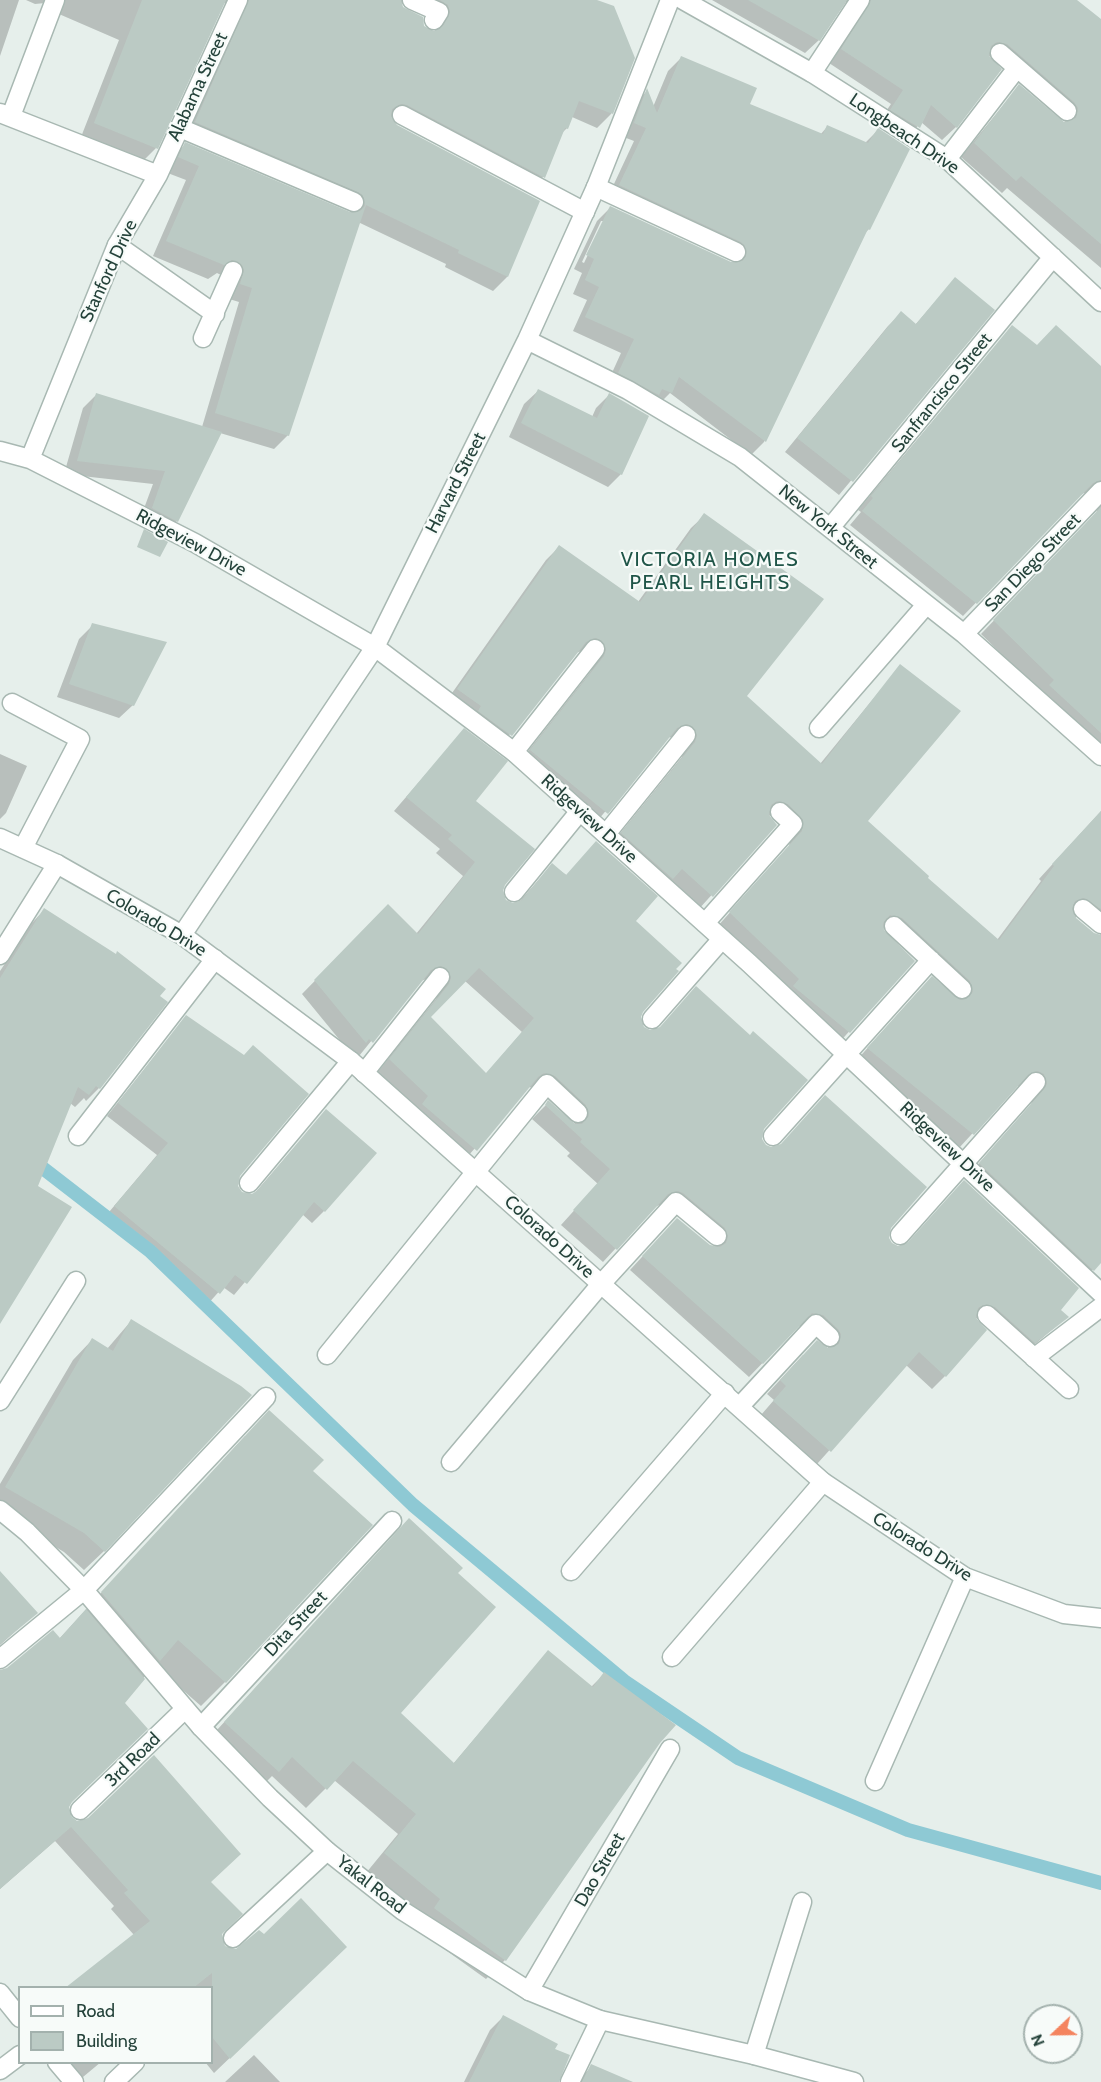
<!DOCTYPE html>
<html>
<head>
<meta charset="utf-8">
<style>
	body { margin:0 }
	#map { position:relative; width:1101px; height:2082px; overflow:hidden; background:#e6efeb; font-family:Cabin,sans-serif }
	canvas { display:block }
	.legend { position:absolute; left:18px; top:1986px; width:195px; height:78px; box-sizing:border-box; background:#f7fbf9; border:2px solid #a3b1ad; margin:0; padding:8px 10px; list-style:none; font-size:18px; color:#24423a }
	.legend li { display:flex; align-items:center; gap:12px; height:30px }
	.legend b { width:30px; border:2px solid #a3b1ad }
	.north { position:absolute; left:1023px; top:2004px; width:60px; height:60px; box-sizing:border-box; background:#f7fbf9; border:2px solid #a3b1ad; border-radius:50%; rotate:248deg; font-size:16px; font-weight:700; line-height:24px; text-align:center; color:#24423a }
	.north::after { content:''; display:block; margin:auto; width:21px; height:27px; background:#f4845f; clip-path:polygon(50% 0,100% 100%,50% 72%,0 100%) }
</style>
</head>
<body>
<div id="map">
<canvas width="1101" height="2082"></canvas>
<ul class="legend">
<li><b style="height:8px;background:#fff"></b>Road</li>
<li><b style="height:16px;background:#bbcac4"></b>Building</li>
</ul>
<div class="north">N</div>
</div>
<script>
const context = document.querySelector('canvas').getContext('2d');
context.lineJoin = 'round';
function fillPath(path, color) {
  context.fillStyle = color;
  context.fill(path, 'evenodd');
}
function strokePath(path, color, width, dash) {
  context.strokeStyle = color;
  context.lineWidth = width;
  context.lineCap = dash ? 'butt' : 'round';
  context.setLineDash(dash || []);
  context.stroke(path);
}
function drawText(font, color, halo, rows, align = 'center') {
  context.font = font + ' Cabin,sans-serif';
  context.lineWidth = 4.5;
  context.setLineDash([]);
  context.textBaseline = 'middle';
  context.strokeStyle = halo;
  context.fillStyle = color;
  for (const [text, x, y, turn = 0] of rows) {
    context.save();
    context.translate(x, y);
    context.rotate((+turn || 0) * Math.PI / 180);
    context.textAlign = isNaN(turn) ? turn : align;
    if (halo) context.strokeText(text, 0, 0);
    context.fillText(text, 0, 0);
    context.restore();
  }
}
fillPath(new Path2D(`
	M 0,0 L 19,0 L 0,56 Z
	M 26,0 L 592,0 L 633,58 L 611,114 L 597,128 L 572,117 L 567,128 L 560,135 L 543,177 L 529,191 L 390,117 L 396,126 L 538,202 L 507,277 L 493,291 L 445,267 L 446,264 L 358,222 L 288,435 L 274,449 L 220,433 L 177,521 L 163,534 L 139,522 L 153,484 L 64,474 L 83,408 L 96,395 L 202,427 L 239,302 L 226,298 L 229,279 L 217,273 L 208,279 L 153,256 L 186,180 L 165,172 L 171,158 L 186,144 L 350,214 L 350,210 L 182,136 L 234,8 L 224,3 L 156,148 L 142,162 L 81,137 L 119,40 L 52,11 L 45,3 L 35,4 ZM 401,3 L 430,16 L 437,28 L 435,31 L 428,31 L 402,8 Z
	M 712,0 L 1072,0 L 1101,23 L 1101,268 L 1007,188 L 1002,193 L 961,157 L 1019,86 L 1067,125 L 1061,116 L 989,56 L 991,62 L 1000,70 L 956,127 L 942,140 L 921,122 L 905,141 L 878,123 L 891,104 L 829,63 L 852,3 L 846,2 L 819,40 L 805,53 Z
	M 682,57 L 748,104 L 820,135 L 827,127 L 865,143 L 878,130 L 908,149 L 869,229 L 863,235 L 764,442 L 751,455 L 670,393 L 657,406 L 606,386 L 621,353 L 573,331 L 587,300 L 573,294 L 582,273 L 574,269 L 597,221 L 610,208 L 733,264 L 733,260 L 607,199 L 634,141 L 621,136 L 634,104 L 647,91 L 653,107 L 668,71 ZM 601,221 L 604,221 L 584,263 L 582,262 Z
	M 955,279 L 993,310 L 839,495 L 785,452 L 888,326 L 901,313 L 915,325 Z
	M 1012,327 L 1036,347 L 1101,367 L 1101,759 L 1042,694 L 981,634 L 1096,514 L 1099,503 L 1095,496 L 1084,493 L 1079,496 L 963,616 L 850,525 L 861,512 L 858,510 Z
	M 538,391 L 592,417 L 596,408 L 609,395 L 621,474 L 608,487 L 509,437 L 524,404 Z
	M 705,515 L 745,696 L 820,764 L 900,666 L 866,822 L 925,878 L 997,940 L 1041,881 L 1039,879 L 1101,811 L 1101,1261 L 1080,1283 L 967,1177 L 1031,1105 L 1034,1093 L 1030,1086 L 1016,1086 L 959,1148 L 855,1062 L 918,992 L 959,1001 L 957,994 L 888,931 L 878,926 L 913,961 L 836,1046 L 717,927 L 789,846 L 791,834 L 774,817 L 767,815 L 775,825 L 698,910 L 609,847 L 682,757 L 684,746 L 679,739 L 668,737 L 593,826 L 518,764 L 591,671 L 593,664 L 589,654 L 582,651 L 575,653 L 498,749 L 445,703 L 546,560 L 559,547 L 638,602 L 691,528 ZM 1077,916 L 1101,935 L 1093,934 L 1075,918 Z
	M 93,625 L 133,705 L 119,718 L 57,697 L 79,639 Z
	M 464,730 L 474,801 L 504,885 L 501,891 L 505,901 L 513,905 L 519,902 L 552,865 L 634,922 L 642,1011 L 639,1017 L 643,1028 L 763,1128 L 761,1139 L 765,1146 L 890,1227 L 888,1238 L 891,1244 L 1059,1310 L 1067,1317 L 1021,1356 L 981,1320 L 975,1318 L 945,1376 L 932,1389 L 906,1365 L 817,1464 L 761,1415 L 774,1400 L 767,1394 L 803,1355 L 830,1351 L 825,1343 L 810,1328 L 798,1326 L 749,1377 L 630,1270 L 664,1233 L 714,1247 L 712,1241 L 663,1204 L 654,1207 L 603,1262 L 561,1225 L 598,1184 L 567,1156 L 570,1153 L 532,1119 L 548,1103 L 575,1126 L 573,1118 L 541,1089 L 528,1087 L 462,1163 L 377,1073 L 436,999 L 438,992 L 434,982 L 427,979 L 420,981 L 359,1056 L 355,1052 L 352,1055 L 302,994 L 388,906 L 416,934 L 463,876 L 436,853 L 440,849 L 394,811 ZM 465,981 L 522,1032 L 486,1074 L 429,1017 Z
	M 0,754 L 27,766 L 6,813 L 0,819 Z
	M 44,910 L 115,955 L 99,1088 L 86,1101 L 84,1098 L 75,1107 L 70,1103 L 0,1151 L 0,971 L 32,923 Z
	M 186,1017 L 239,1175 L 237,1187 L 241,1193 L 254,1194 L 326,1111 L 324,1211 L 312,1223 L 302,1214 L 234,1295 L 223,1287 L 207,1305 L 119,1232 L 120,1229 L 104,1218 L 157,1155 L 107,1116 Z
	M 131,1321 L 104,1551 L 84,1570 L 64,1552 L 0,1514 L 0,1484 L 73,1360 L 92,1340 L 107,1349 Z
	M 245,1436 L 311,1471 L 225,1682 L 201,1706 L 154,1665 L 123,1703 L 68,1807 L 70,1818 L 209,1883 L 224,1947 L 236,1950 L 264,1937 L 330,1962 L 214,2073 L 205,2062 L 212,2062 L 212,1988 L 67,1988 L 134,1935 L 111,1909 L 114,1906 L 55,1841 L 0,1889 L 0,1671 L 7,1669 L 59,1639 Z
	M 409,1520 L 456,1573 L 398,1713 L 453,1764 L 548,1652 L 591,1687 L 604,1674 L 659,1742 L 505,1960 L 486,1979 L 415,1928 L 366,1873 L 398,1834 L 334,1780 L 306,1808 L 272,1776 L 258,1790 L 206,1742 Z
	M 0,1575 L 36,1613 L 0,1645 Z
	M 503,2017 L 553,2050 L 557,2082 L 464,2082 L 490,2030 Z
	M 254,2055 L 280,2082 L 225,2082 Z
	M 58,2062 L 101,2062 L 77,2082 Z
	M 592,2066 L 629,2082 L 577,2082 Z`), '#0003');
strokePath(new Path2D(`
	M 31,1159 L 150,1251 L 413,1505 L 624,1681 L 738,1758 L 908,1830 L 1101,1883`), '#8ec9d4', 14);
fillPath(new Path2D(`
	M 142,0 L 226,0 L 158,149 L 94,123 Z
	M 249,0 L 401,0 L 403,7 L 423,17 L 424,26 L 434,31 L 443,26 L 450,12 L 448,5 L 440,0 L 597,0 L 614,6 L 635,58 L 613,114 L 579,101 L 568,129 L 565,128 L 545,178 L 407,105 L 401,104 L 392,109 L 391,116 L 397,125 L 540,201 L 508,277 L 458,253 L 459,250 L 366,205 L 289,436 L 215,413 L 252,288 L 240,284 L 244,270 L 242,265 L 232,260 L 224,265 L 166,241 L 199,166 L 178,157 L 185,142 L 350,212 L 360,211 L 365,206 L 363,196 L 358,192 L 195,122 Z
	M 748,0 L 847,0 L 820,41 Z
	M 871,0 L 1077,0 L 1101,19 L 1101,244 L 1021,176 L 1016,181 L 974,143 L 1019,84 L 1064,122 L 1076,118 L 1078,108 L 1074,102 L 1007,44 L 997,42 L 991,46 L 989,56 L 1002,69 L 957,128 L 931,105 L 920,128 L 890,110 L 903,90 L 841,49 Z
	M 681,56 L 757,88 L 750,104 L 823,134 L 827,125 L 868,143 L 878,128 L 910,149 L 870,230 L 868,229 L 766,442 L 679,377 L 672,393 L 662,389 L 659,395 L 618,373 L 634,339 L 585,317 L 599,287 L 585,280 L 594,259 L 586,255 L 610,206 L 731,262 L 742,261 L 746,256 L 745,246 L 741,242 L 619,185 L 646,128 L 634,123 L 647,88 L 657,113 Z
	M 955,277 L 995,310 L 853,482 L 797,438 L 901,311 L 916,324 Z
	M 1012,325 L 1037,345 L 1056,325 L 1101,366 L 1101,480 L 1093,483 L 977,604 L 862,511 L 873,498 L 871,496 Z
	M 538,389 L 597,418 L 609,393 L 649,416 L 622,475 L 521,423 Z
	M 96,393 L 222,432 L 178,522 L 152,508 L 165,471 L 77,461 Z
	M 1101,507 L 1101,733 L 1049,685 L 1054,680 L 993,620 Z
	M 704,513 L 824,599 L 747,696 L 822,764 L 900,664 L 961,711 L 868,821 L 929,876 L 928,878 L 999,940 L 1054,866 L 1052,864 L 1101,811 L 1101,909 L 1084,898 L 1075,901 L 1072,908 L 1076,918 L 1094,933 L 1101,935 L 1101,1263 L 1094,1271 L 979,1163 L 1044,1089 L 1047,1084 L 1044,1074 L 1038,1071 L 1028,1075 L 974,1135 L 867,1048 L 932,976 L 960,1000 L 966,999 L 973,992 L 970,981 L 902,918 L 890,915 L 883,923 L 884,930 L 915,961 L 850,1033 L 793,986 L 799,979 L 729,912 L 802,831 L 803,820 L 788,804 L 777,801 L 771,805 L 769,815 L 777,825 L 713,897 L 682,869 L 673,879 L 621,833 L 695,742 L 697,736 L 693,727 L 687,724 L 677,728 L 608,814 L 530,750 L 604,656 L 606,650 L 602,641 L 596,638 L 586,642 L 512,736 L 478,711 L 481,706 L 457,689 L 559,545 L 640,602 Z
	M 144,529 L 168,542 L 160,557 L 137,547 Z
	M 92,623 L 167,642 L 134,706 L 69,684 Z
	M 464,728 L 508,761 L 476,801 L 535,849 L 505,885 L 503,891 L 506,900 L 513,903 L 522,900 L 552,863 L 566,875 L 596,841 L 658,896 L 636,921 L 682,963 L 676,969 L 679,971 L 643,1012 L 641,1017 L 644,1027 L 650,1030 L 660,1027 L 696,986 L 750,1035 L 753,1031 L 808,1080 L 764,1129 L 762,1139 L 766,1145 L 771,1147 L 781,1144 L 825,1095 L 927,1187 L 891,1228 L 889,1238 L 892,1243 L 898,1246 L 908,1242 L 964,1180 L 1079,1288 L 1061,1310 L 1069,1317 L 1035,1343 L 995,1307 L 983,1305 L 978,1308 L 976,1318 L 987,1330 L 946,1377 L 919,1352 L 831,1452 L 773,1401 L 786,1386 L 780,1380 L 817,1340 L 828,1348 L 839,1344 L 841,1334 L 838,1329 L 823,1315 L 812,1313 L 763,1364 L 642,1256 L 677,1218 L 710,1245 L 720,1247 L 726,1243 L 728,1237 L 725,1228 L 683,1193 L 678,1191 L 668,1194 L 617,1250 L 573,1210 L 610,1169 L 580,1142 L 582,1139 L 545,1105 L 548,1100 L 575,1124 L 582,1124 L 589,1116 L 586,1105 L 555,1076 L 544,1073 L 538,1077 L 477,1151 L 422,1104 L 428,1096 L 389,1059 L 449,984 L 451,978 L 447,969 L 441,966 L 431,970 L 373,1043 L 369,1039 L 366,1043 L 314,980 L 388,904 L 418,934 L 475,862 L 448,839 L 452,835 L 406,797 ZM 479,968 L 534,1018 L 486,1073 L 431,1017 Z
	M 44,908 L 116,954 L 117,951 L 166,989 L 160,996 L 168,1002 L 100,1089 L 96,1086 L 89,1095 L 78,1087 L 38,1186 L 72,1207 L 0,1324 L 0,978 Z
	M 186,1015 L 244,1055 L 253,1045 L 309,1094 L 240,1176 L 238,1186 L 242,1192 L 252,1194 L 258,1190 L 326,1109 L 377,1153 L 325,1212 L 314,1202 L 247,1284 L 235,1275 L 220,1294 L 114,1206 L 168,1143 L 118,1103 Z
	M 131,1319 L 241,1386 L 252,1395 L 105,1552 L 84,1533 L 5,1487 L 92,1338 L 113,1351 Z
	M 269,1410 L 324,1460 L 313,1471 L 373,1525 L 226,1683 L 178,1640 L 160,1661 L 101,1592 Z
	M 409,1518 L 463,1568 L 458,1573 L 496,1607 L 401,1713 L 454,1763 L 548,1650 L 593,1687 L 604,1672 L 676,1725 L 660,1743 L 506,1961 L 434,1908 L 440,1899 L 384,1853 L 416,1814 L 353,1761 L 327,1790 L 292,1757 L 279,1772 L 224,1722 Z
	M 0,1571 L 38,1613 L 0,1644 Z
	M 86,1609 L 145,1679 L 125,1703 L 148,1729 L 72,1802 L 69,1807 L 72,1817 L 77,1821 L 88,1818 L 154,1755 L 241,1854 L 211,1882 L 243,1914 L 222,1934 L 225,1946 L 236,1949 L 259,1930 L 264,1934 L 301,1898 L 347,1947 L 230,2059 L 212,2037 L 212,1973 L 193,1988 L 65,1988 L 150,1921 L 124,1893 L 128,1890 L 71,1827 L 0,1889 L 0,1670 L 7,1668 L 53,1630 L 60,1638 Z
	M 503,2015 L 558,2044 L 555,2049 L 570,2055 L 559,2082 L 469,2082 Z
	M 591,2064 L 633,2082 L 582,2082 Z`), '#bbcac4');
const service = new Path2D(`
	M 412,0 L 439,12 L 434,20
	M 1000,53 L 1067,111
	M 812,73 L 860,0
	M 402,115 L 585,212
	M 180,128 L 354,202
	M 947,159 L 1017,68
	M 596,187 L 736,252
	M 117,245 L 215,314
	M 203,338 L 233,271
	M 12,703 L 80,739 L 23,848
	M 819,728 L 926,605
	M 514,752 L 595,649
	M 606,834 L 686,735
	M 514,892 L 580,811
	M 1083,909 L 1101,924
	M 705,923 L 793,824 L 780,812
	M 894,926 L 962,989
	M 0,955 L 57,864
	M 652,1019 L 722,939
	M 364,1073 L 440,977
	M 78,1136 L 215,959
	M 773,1136 L 931,960
	M 249,1183 L 351,1061
	M 900,1235 L 1036,1082
	M 987,1315 L 1069,1389
	M 327,1355 L 547,1084 L 578,1113
	M 1034,1358 L 1101,1307
	M 0,1401 L 76,1281
	M 740,1406 L 816,1324 L 830,1337
	M 451,1462 L 601,1284 L 676,1202 L 717,1236
	M 571,1571 L 725,1393
	M 672,1657 L 823,1482
	M 0,1659 L 84,1590 L 266,1397
	M 201,1727 L 392,1521
	M 875,1781 L 965,1577
	M 80,1810 L 185,1709
	M 233,1938 L 327,1851
	M 529,1991 L 670,1749
	M 754,2055 L 802,1902
	M 114,2082 L 135,2062
	M 570,2082 L 600,2020`);
const minor = new Path2D(`
	M 683,0 L 812,73 L 947,159 L 1101,302
	M 0,113 L 158,175
	M 11,116 L 55,0
	M 527,340 L 628,390 L 740,457 L 964,634 L 1101,756
	M 0,451 L 30,459 L 195,543 L 375,647 L 514,752 L 749,963 L 1101,1293
	M 30,459 L 117,245 L 158,175 L 238,0
	M 830,528 L 1053,257
	M 964,634 L 1101,491
	M 0,838 L 57,864 L 182,935 L 351,1061 L 823,1482 L 965,1577 L 1064,1614 L 1101,1618
	M 182,935 L 375,647 L 527,340 L 596,187 L 670,0
	M 0,1510 L 27,1532 L 84,1590 L 201,1727 L 270,1798 L 327,1851 L 403,1911 L 529,1991 L 600,2020 L 754,2055 L 854,2082
	M 0,1993 L 20,2018
	M 57,2062 L 74,2082
	M 0,2070 L 20,2055`);
strokePath(service, '#a8b8b2', 21);
strokePath(minor, '#a8b8b2', 21);
strokePath(service, '#fff', 18);
strokePath(minor, '#fff', 18);
drawText('18px', '#24423a', '#f7fbf9', [
	["Alabama Street",198,87,-65],
	["Longbeach Drive",904,134,34],
	["Stanford Drive",109,271,-65],
	["Sanfrancisco Street",942,393,-51],
	["Harvard Street",456,483,-63],
	["New York Street",828,527,39],
	["Ridgeview Drive",191,543,28],
	["San Diego Street",1033,563,-46],
	["Ridgeview Drive",589,819,42],
	["Colorado Drive",156,923,31],
	["Ridgeview Drive",947,1147,43],
	["Colorado Drive",549,1237,42],
	["Colorado Drive",922,1547,32],
	["Dita Street",296,1624,-47],
	["3rd Road",133,1760,-44],
	["Dao Street",600,1870,-60],
	["Yakal Road",371,1885,38]
]);
context.letterSpacing = '1.5px';
drawText('20px', '#1f5548', '#f7fbf9', [
	["VICTORIA HOMES",710,560],
	["PEARL HEIGHTS",710,583]
]);
context.letterSpacing = '0px';
</script>
</body>
</html>
